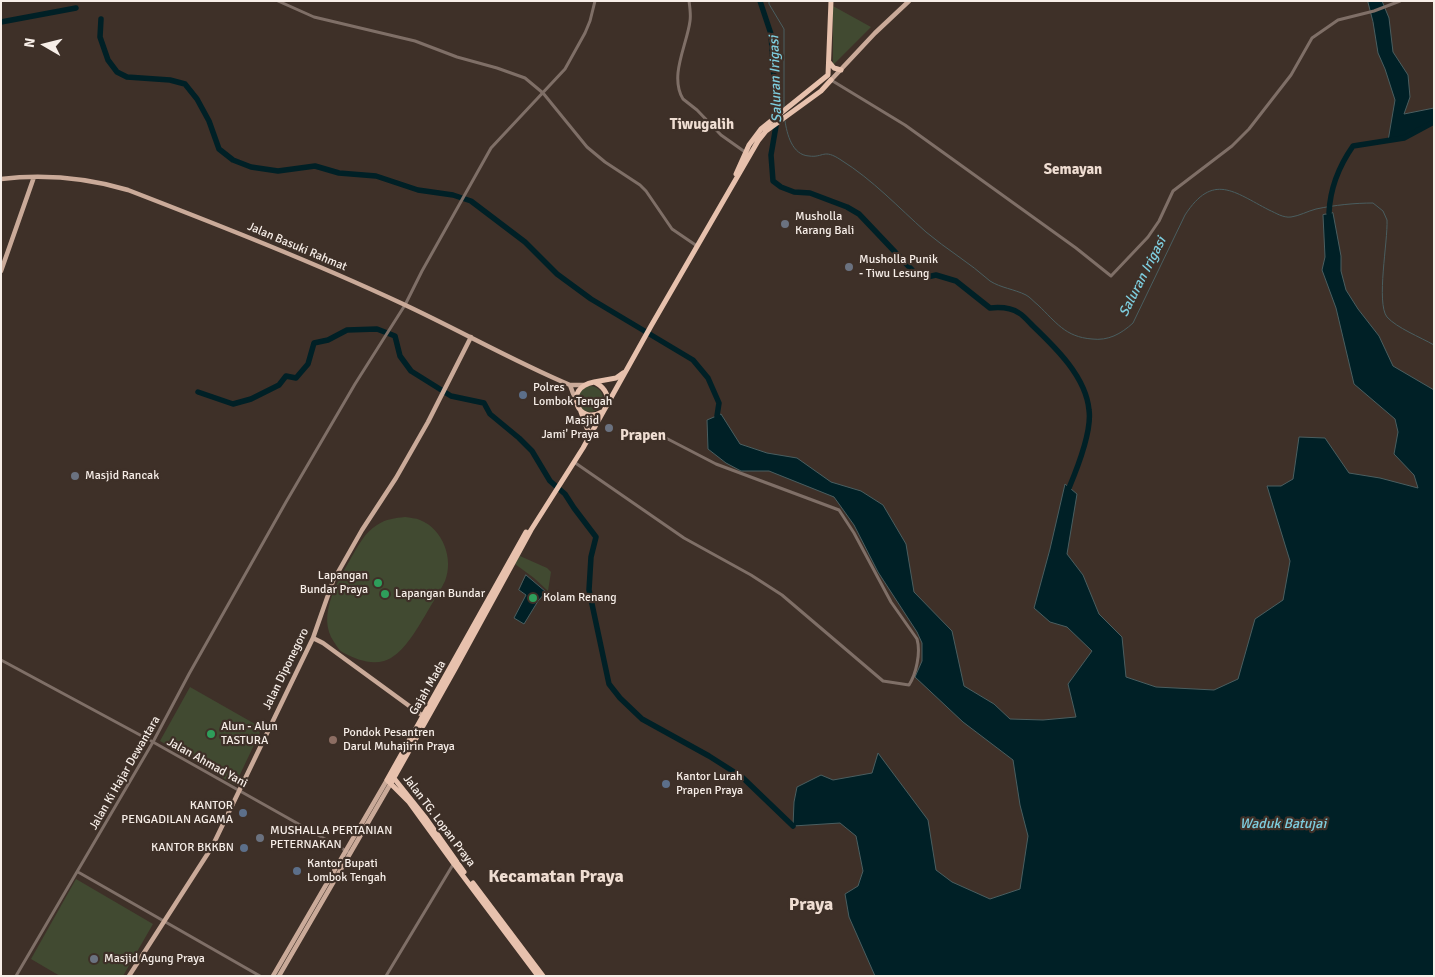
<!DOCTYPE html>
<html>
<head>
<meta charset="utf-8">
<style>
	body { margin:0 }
	#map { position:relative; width:1435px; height:977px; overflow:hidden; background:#3e3028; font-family:Signika,sans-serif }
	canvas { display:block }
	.frame { position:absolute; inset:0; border:2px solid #f7eee8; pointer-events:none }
	.north { position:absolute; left:20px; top:20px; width:50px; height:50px; -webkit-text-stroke:4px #3e3028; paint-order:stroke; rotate:278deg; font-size:14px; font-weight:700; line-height:20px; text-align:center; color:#f7eee8 }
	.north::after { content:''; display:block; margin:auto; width:18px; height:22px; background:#f7eee8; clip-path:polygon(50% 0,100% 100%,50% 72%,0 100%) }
</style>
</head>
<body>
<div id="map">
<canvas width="1435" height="977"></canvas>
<div class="frame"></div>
<div class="north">N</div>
</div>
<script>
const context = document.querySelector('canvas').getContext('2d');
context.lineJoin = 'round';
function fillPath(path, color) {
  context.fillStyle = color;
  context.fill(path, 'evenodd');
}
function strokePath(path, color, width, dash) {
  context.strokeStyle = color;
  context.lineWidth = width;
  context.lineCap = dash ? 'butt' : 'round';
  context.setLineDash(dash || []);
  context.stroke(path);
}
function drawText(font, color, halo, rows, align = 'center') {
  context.font = font + ' Signika,sans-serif';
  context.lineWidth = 4.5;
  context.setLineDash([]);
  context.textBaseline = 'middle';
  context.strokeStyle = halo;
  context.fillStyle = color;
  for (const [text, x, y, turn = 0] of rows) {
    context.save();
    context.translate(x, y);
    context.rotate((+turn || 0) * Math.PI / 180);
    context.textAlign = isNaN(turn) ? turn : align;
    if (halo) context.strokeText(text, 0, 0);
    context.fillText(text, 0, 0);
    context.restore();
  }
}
fillPath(new Path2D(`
	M 833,6 L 871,27 L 833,65 Z
	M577 399a13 13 0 1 1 26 0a13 13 0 1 1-26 0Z
	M 405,517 C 410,518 416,518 420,520 C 443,529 454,559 445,581 C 440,592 432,603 426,614 C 417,629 402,656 384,661 C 370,665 356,659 344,653 C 339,651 337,646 334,642 C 316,616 338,581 351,558 C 358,546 365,532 377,525 C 386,519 395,518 405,517 Z
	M 520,556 L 547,568 L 551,572 L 548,591 L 534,578 L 515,564 Z
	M 190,687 L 262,728 L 235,785 L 160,741 Z
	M 76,879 L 153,924 L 123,976 L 60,976 L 31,959 Z`), '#414a31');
const water = new Path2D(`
	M 1368,1 L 1382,1 L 1389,18 L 1393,52 L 1408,75 L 1410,97 L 1404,114 L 1434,108 L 1434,122 L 1404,138 L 1388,141 L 1395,100 L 1385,69 L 1378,53 L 1373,22 Z
	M 1333,213 L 1341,256 L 1341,271 L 1346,290 L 1358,309 L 1379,336 L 1393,366 L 1434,390 L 1434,976 L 875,976 L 849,917 L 845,894 L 858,886 L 863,871 L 856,836 L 840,823 L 793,826 L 794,802 L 797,787 L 821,775 L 833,780 L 872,773 L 878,753 L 928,820 L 936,870 L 952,882 L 990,899 L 1020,889 L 1028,836 L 1020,805 L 1013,760 L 963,722 L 915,677 L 922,661 L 922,643 L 917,632 L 878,572 L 854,525 L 834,497 L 769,471 L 741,471 L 726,463 L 708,449 L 707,420 L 721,414 L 740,444 L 767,453 L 797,458 L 831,482 L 861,491 L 883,505 L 906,544 L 914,592 L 952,631 L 964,686 L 994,704 L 1010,719 L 1043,720 L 1076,717 L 1068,684 L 1092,651 L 1067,627 L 1050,622 L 1034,608 L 1050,549 L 1065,484 L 1077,494 L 1067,554 L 1083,575 L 1099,614 L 1122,637 L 1126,677 L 1156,687 L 1214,690 L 1238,679 L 1255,619 L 1283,600 L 1290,561 L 1267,486 L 1281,486 L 1293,479 L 1299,437 L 1325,438 L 1349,473 L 1380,478 L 1418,488 L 1414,475 L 1394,454 L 1398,432 L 1395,419 L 1354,384 L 1336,308 L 1322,270 L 1325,257 L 1323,215 Z
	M 526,575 L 546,592 L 538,601 L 524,624 L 514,618 L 526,595 L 519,590 Z`);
fillPath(water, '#002026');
strokePath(water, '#4a5e60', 1);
strokePath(new Path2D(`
	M 769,1 L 769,4 L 784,29 L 784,107
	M 785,121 C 787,134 792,155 809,156 C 824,158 823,148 841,160 C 873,180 898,207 926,232 C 946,249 970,263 990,281 C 1001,288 1014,289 1026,295 C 1030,297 1034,302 1038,305 C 1056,322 1065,337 1092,339 C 1108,341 1121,334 1133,323 L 1185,215 C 1213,172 1234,192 1269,210 C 1276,213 1283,218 1291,217 C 1299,216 1308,211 1316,209 C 1335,205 1355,203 1373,203 L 1383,211 L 1387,220 C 1388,241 1376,303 1387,317 C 1397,328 1420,337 1434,345`), '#4a5e60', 1);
strokePath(new Path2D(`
	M 760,1 L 771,34 L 774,78 L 776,126 L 771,155 L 773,181 L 781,187 L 794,192 L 810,193 L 847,207 L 859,214 L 914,272 L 927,277 L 936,275 L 956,281 L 990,308 C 1000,307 1010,307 1019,313 C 1024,316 1029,322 1033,326 C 1056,348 1086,377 1089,410 C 1092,430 1077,469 1069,488
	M 101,19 L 100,37 L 108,60 L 117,72 L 127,77 L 170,80 L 185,84 L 197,99 L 209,121 L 219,149 L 233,160 L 251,167 L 278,171 L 315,166 L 339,173 L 376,176 L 418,190 L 453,195 L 471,201 L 525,242 L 557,274 L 591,299 L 693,360 L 708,378 L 719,403 L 717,416
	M 1,22 L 76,8
	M 1329,213 C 1330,190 1339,166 1353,146 L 1404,138 L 1434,122
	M 198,392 L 233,404 L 251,399 L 279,385 L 286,376 L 296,378 L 308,364 L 314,343 L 328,340 L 347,330 L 377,329 L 395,336 L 400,356 L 411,371 L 451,396 L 484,403 L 490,414 L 519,438 L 532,451 L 550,481 L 565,494 L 574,508 L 596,537 L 591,557 L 589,590 L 609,684 L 620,698 L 642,719 L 709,756 L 742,777 L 793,826`), '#002026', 5.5);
strokePath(new Path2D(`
	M 278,1 L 314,17 L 415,41 L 457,57 L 497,68 L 525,78 L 543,93 L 587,147 L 605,162 L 640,185 L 646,191 L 672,229 L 697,246
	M 689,1 C 690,8 691,15 690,21 C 687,45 669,76 683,99 L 697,110 L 721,135 L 745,152
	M 831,80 L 905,125 L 1076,248 L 1111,276 L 1148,237 L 1159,221 L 1173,191 L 1232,146 L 1249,129 L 1291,75 L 1312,38 L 1338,20 L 1374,11 L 1400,1
	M 574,462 L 684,538 L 751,575 L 782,595 L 883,681 L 909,685 C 916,674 921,653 917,639 L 891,602 L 854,533 L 839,510 L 716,464 L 662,436
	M 1,660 L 153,742 L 350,853
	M 78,872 L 260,976
	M 16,976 L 153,742 L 189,674 L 286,502 L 355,384 L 405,305 L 422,271 L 491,148 L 565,69 L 585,33 L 590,21 L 595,1
	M 386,976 L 454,863`), '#7f6f67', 3);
strokePath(new Path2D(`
	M 831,80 L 875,33 L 909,1
	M 1,179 C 44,174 87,178 128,190 C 221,226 313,262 403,304 C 459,330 513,361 570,385 L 584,385
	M 1,271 L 34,177
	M 570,385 L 575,399
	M 313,638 L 323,643 L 423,716
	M 129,976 L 212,847 L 313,638 L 333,581 L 362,530 L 396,478 L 428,422 L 471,337
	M 273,976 L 387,780
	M 279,976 L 391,783`), '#caaa99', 4.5);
strokePath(new Path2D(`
	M 829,62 L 834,68 L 841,70
	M 736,174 L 749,145 L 761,129 L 828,75 L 831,1
	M 594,382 L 616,378 L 623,373
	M 581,412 L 588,431 L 587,437
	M 602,412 C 578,426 562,388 594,382 C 603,386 608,392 608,403
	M 526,532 L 387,780 L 409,802 L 454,864 L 538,976
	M 393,777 L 425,817 L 464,872
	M 391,783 L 455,669 L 531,530 L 583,448 L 651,326 L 758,141 L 766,131 L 821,91 L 831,80
	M 473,883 L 543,976`), '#e7c1ad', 5);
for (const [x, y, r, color] of [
	[785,224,5,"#6b7280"],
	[849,267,5,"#6b7280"],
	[523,395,5,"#5c6f8a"],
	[609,428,5,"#6b7280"],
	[75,476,5,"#6b7280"],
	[378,583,5,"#2e9e5b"],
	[385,594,5,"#2e9e5b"],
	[533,598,5,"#2e9e5b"],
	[211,734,5,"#2e9e5b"],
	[333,740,5,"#8d6e63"],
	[666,784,5,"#5c6f8a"],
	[243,813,5,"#5c6f8a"],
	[260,838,5,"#6b7280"],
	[244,848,5,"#5c6f8a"],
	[297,871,5,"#5c6f8a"],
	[94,959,5,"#6b7280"]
]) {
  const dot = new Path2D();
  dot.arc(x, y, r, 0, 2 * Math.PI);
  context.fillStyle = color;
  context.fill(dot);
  strokePath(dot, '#3e3028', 2);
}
drawText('12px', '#f7eee8', '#3e3028', [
	["Musholla",795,217],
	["Karang Bali",795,231],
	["Musholla Punik",859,260],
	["- Tiwu Lesung",859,274],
	["Polres",533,388],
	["Lombok Tengah",533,402],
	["Masjid",599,421,"right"],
	["Jami' Praya",599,435,"right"],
	["Masjid Rancak",85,476],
	["Lapangan",368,576,"right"],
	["Bundar Praya",368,590,"right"],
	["Lapangan Bundar",395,594],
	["Kolam Renang",543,598],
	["Alun - Alun",221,727],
	["TASTURA",221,741],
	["Pondok Pesantren",343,733],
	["Darul Muhajirin Praya",343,747],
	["Kantor Lurah",676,777],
	["Prapen Praya",676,791],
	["KANTOR",233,806,"right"],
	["PENGADILAN AGAMA",233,820,"right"],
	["MUSHALLA PERTANIAN",270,831],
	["PETERNAKAN",270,845],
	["KANTOR BKKBN",234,848,"right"],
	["Kantor Bupati",307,864],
	["Lombok Tengah",307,878],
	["Masjid Agung Praya",104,959]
], 'left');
drawText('12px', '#f7eee8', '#3e3028', [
	["Jalan Basuki Rahmat",297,247,23],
	["Jalan Diponegoro",286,669,-64],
	["Gajah Mada",428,688,-60],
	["Jalan Ahmad Yani",207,763,29],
	["Jalan Ki Hajar Dewantara",125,773,-60],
	["Jalan TG. Lopan Praya",439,821,53]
]);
drawText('italic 14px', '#7ecedf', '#3e3028', [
	["Saluran Irigasi",776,79,-92],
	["Saluran Irigasi",1143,277,-63],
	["Waduk Batujai",1283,824]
]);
drawText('bold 15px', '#efddd2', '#3e3028', [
	["Tiwugalih",702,125],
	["Semayan",1073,170],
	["Prapen",643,436]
]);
drawText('bold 18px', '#efddd2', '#3e3028', [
	["Kecamatan Praya",556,877],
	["Praya",811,905]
]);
</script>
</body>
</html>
